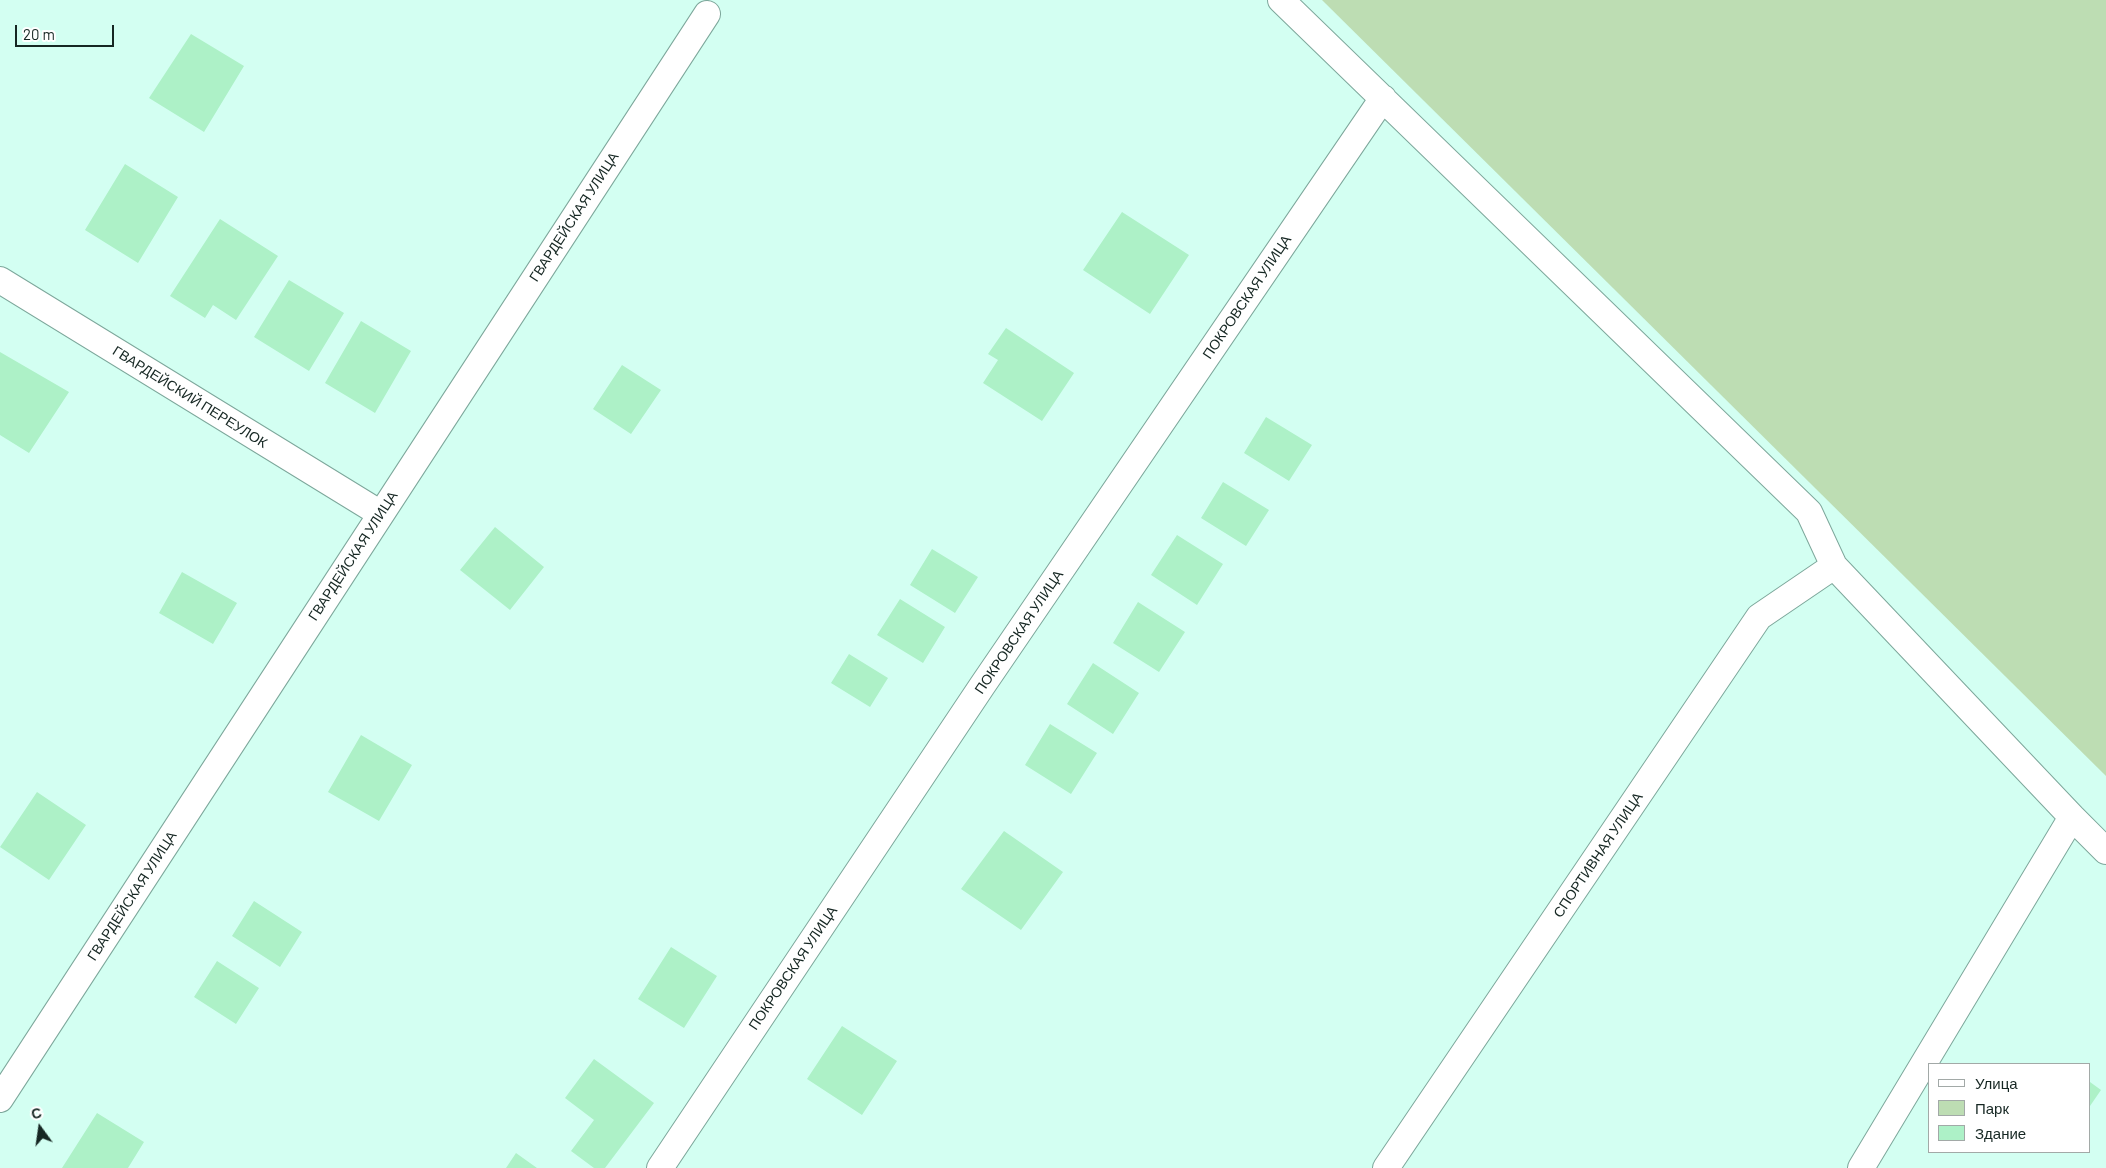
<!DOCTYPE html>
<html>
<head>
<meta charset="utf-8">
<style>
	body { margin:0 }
	#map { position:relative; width:2106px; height:1168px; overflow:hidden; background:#d3fff2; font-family:Barlow,sans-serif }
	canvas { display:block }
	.legend { position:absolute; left:1928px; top:1063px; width:162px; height:90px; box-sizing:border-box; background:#fff; border:1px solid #a2a9a7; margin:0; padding:6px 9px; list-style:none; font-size:15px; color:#162723 }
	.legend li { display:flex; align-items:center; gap:10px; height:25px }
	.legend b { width:25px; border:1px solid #a2a9a7 }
	.north { position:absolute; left:15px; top:1103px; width:50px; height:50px; -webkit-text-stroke:4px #fff; paint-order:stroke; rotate:346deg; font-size:14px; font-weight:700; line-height:20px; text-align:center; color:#162723 }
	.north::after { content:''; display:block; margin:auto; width:18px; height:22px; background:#162723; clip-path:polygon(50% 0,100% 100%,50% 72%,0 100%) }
	.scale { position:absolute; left:15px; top:25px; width:99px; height:22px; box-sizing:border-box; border:2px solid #162723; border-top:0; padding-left:6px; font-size:15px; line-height:18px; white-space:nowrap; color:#162723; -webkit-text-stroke:4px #fff; paint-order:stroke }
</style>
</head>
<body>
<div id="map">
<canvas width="2106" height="1168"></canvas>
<ul class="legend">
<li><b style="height:6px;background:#fff"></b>Улица</li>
<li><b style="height:14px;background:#bdddb3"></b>Парк</li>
<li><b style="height:14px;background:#adf1c7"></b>Здание</li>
</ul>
<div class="north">С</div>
<div class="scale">20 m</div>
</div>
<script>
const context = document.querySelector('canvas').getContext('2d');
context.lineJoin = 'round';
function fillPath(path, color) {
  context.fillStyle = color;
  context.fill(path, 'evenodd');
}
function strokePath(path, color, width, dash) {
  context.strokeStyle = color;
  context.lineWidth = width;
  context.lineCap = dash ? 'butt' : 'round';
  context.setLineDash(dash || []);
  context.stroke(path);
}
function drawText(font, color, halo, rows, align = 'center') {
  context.font = font + ' Barlow,sans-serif';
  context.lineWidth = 4;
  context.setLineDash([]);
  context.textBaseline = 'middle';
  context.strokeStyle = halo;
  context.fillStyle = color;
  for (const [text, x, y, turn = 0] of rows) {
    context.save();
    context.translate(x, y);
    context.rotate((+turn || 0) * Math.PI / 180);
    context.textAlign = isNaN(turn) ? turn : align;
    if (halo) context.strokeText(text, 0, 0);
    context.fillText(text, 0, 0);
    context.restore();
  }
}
fillPath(new Path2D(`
	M 1322,0 L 2106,0 L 2106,776 Z`), '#bdddb3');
fillPath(new Path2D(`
	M 191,34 L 244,66 L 204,132 L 149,98 Z
	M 125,164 L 178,197 L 138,263 L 85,230 Z
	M 1122,212 L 1189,255 L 1150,314 L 1083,270 Z
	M 220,219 L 278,256 L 236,320 L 213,305 L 205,318 L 170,296 Z
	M 289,280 L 344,313 L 309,371 L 254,337 Z
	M 361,321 L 411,351 L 375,413 L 325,383 Z
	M 1006,328 L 1074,373 L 1042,421 L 983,383 L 998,360 L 988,354 Z
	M 0,352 L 69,392 L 29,453 L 0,435 Z
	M 622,365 L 661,390 L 631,434 L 593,409 Z
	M 1266,417 L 1312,445 L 1289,481 L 1244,453 Z
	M 1223,482 L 1269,510 L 1246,546 L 1201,518 Z
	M 495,527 L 544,567 L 510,610 L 460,570 Z
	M 1177,535 L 1223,564 L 1197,605 L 1151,575 Z
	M 932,549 L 978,577 L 955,613 L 910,585 Z
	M 182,572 L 237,603 L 213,644 L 159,613 Z
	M 900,599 L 945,627 L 923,663 L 877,635 Z
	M 1138,602 L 1185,632 L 1159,672 L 1113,643 Z
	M 849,654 L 888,678 L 870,707 L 831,683 Z
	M 1093,663 L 1139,693 L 1113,734 L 1067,704 Z
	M 1050,724 L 1097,753 L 1071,794 L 1025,765 Z
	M 361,735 L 412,765 L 379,821 L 328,792 Z
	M 37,792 L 86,825 L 49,880 L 0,847 Z
	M 1004,831 L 1063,872 L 1021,930 L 961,889 Z
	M 254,901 L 302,932 L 280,967 L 232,936 Z
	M 671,947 L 717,976 L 684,1028 L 638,999 Z
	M 217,961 L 259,988 L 236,1024 L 194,997 Z
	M 842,1026 L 897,1061 L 862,1115 L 807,1079 Z
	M 594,1059 L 654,1103 L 605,1168 L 594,1168 L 571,1151 L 594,1120 L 565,1098 Z
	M 2090,1082 L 2101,1090 L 2090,1106 Z
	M 97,1113 L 144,1142 L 128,1168 L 62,1168 Z
	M 516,1153 L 537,1168 L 506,1168 Z`), '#adf1c7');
const minor = new Path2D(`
	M 1281,0 L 1809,512 L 1834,566 L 2072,817 L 2106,851
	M 0,280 L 381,514
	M 0,1099 L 707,14
	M 660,1168 L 982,686 L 1383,98
	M 1386,1168 L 1759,617 L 1834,566
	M 1861,1168 L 2072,817`);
strokePath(minor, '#7da79b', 28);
strokePath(minor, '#fff', 26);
drawText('14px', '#162723', '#fff', [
	["ГВАРДЕЙСКАЯ УЛИЦА",574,217,-57],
	["ПОКРОВСКАЯ УЛИЦА",1247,297,-56],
	["ГВАРДЕЙСКИЙ ПЕРЕУЛОК",190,397,32],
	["ГВАРДЕЙСКАЯ УЛИЦА",353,556,-57],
	["ПОКРОВСКАЯ УЛИЦА",1019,632,-56],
	["СПОРТИВНАЯ УЛИЦА",1598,855,-56],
	["ГВАРДЕЙСКАЯ УЛИЦА",132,896,-57],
	["ПОКРОВСКАЯ УЛИЦА",793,968,-56]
]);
</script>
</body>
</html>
